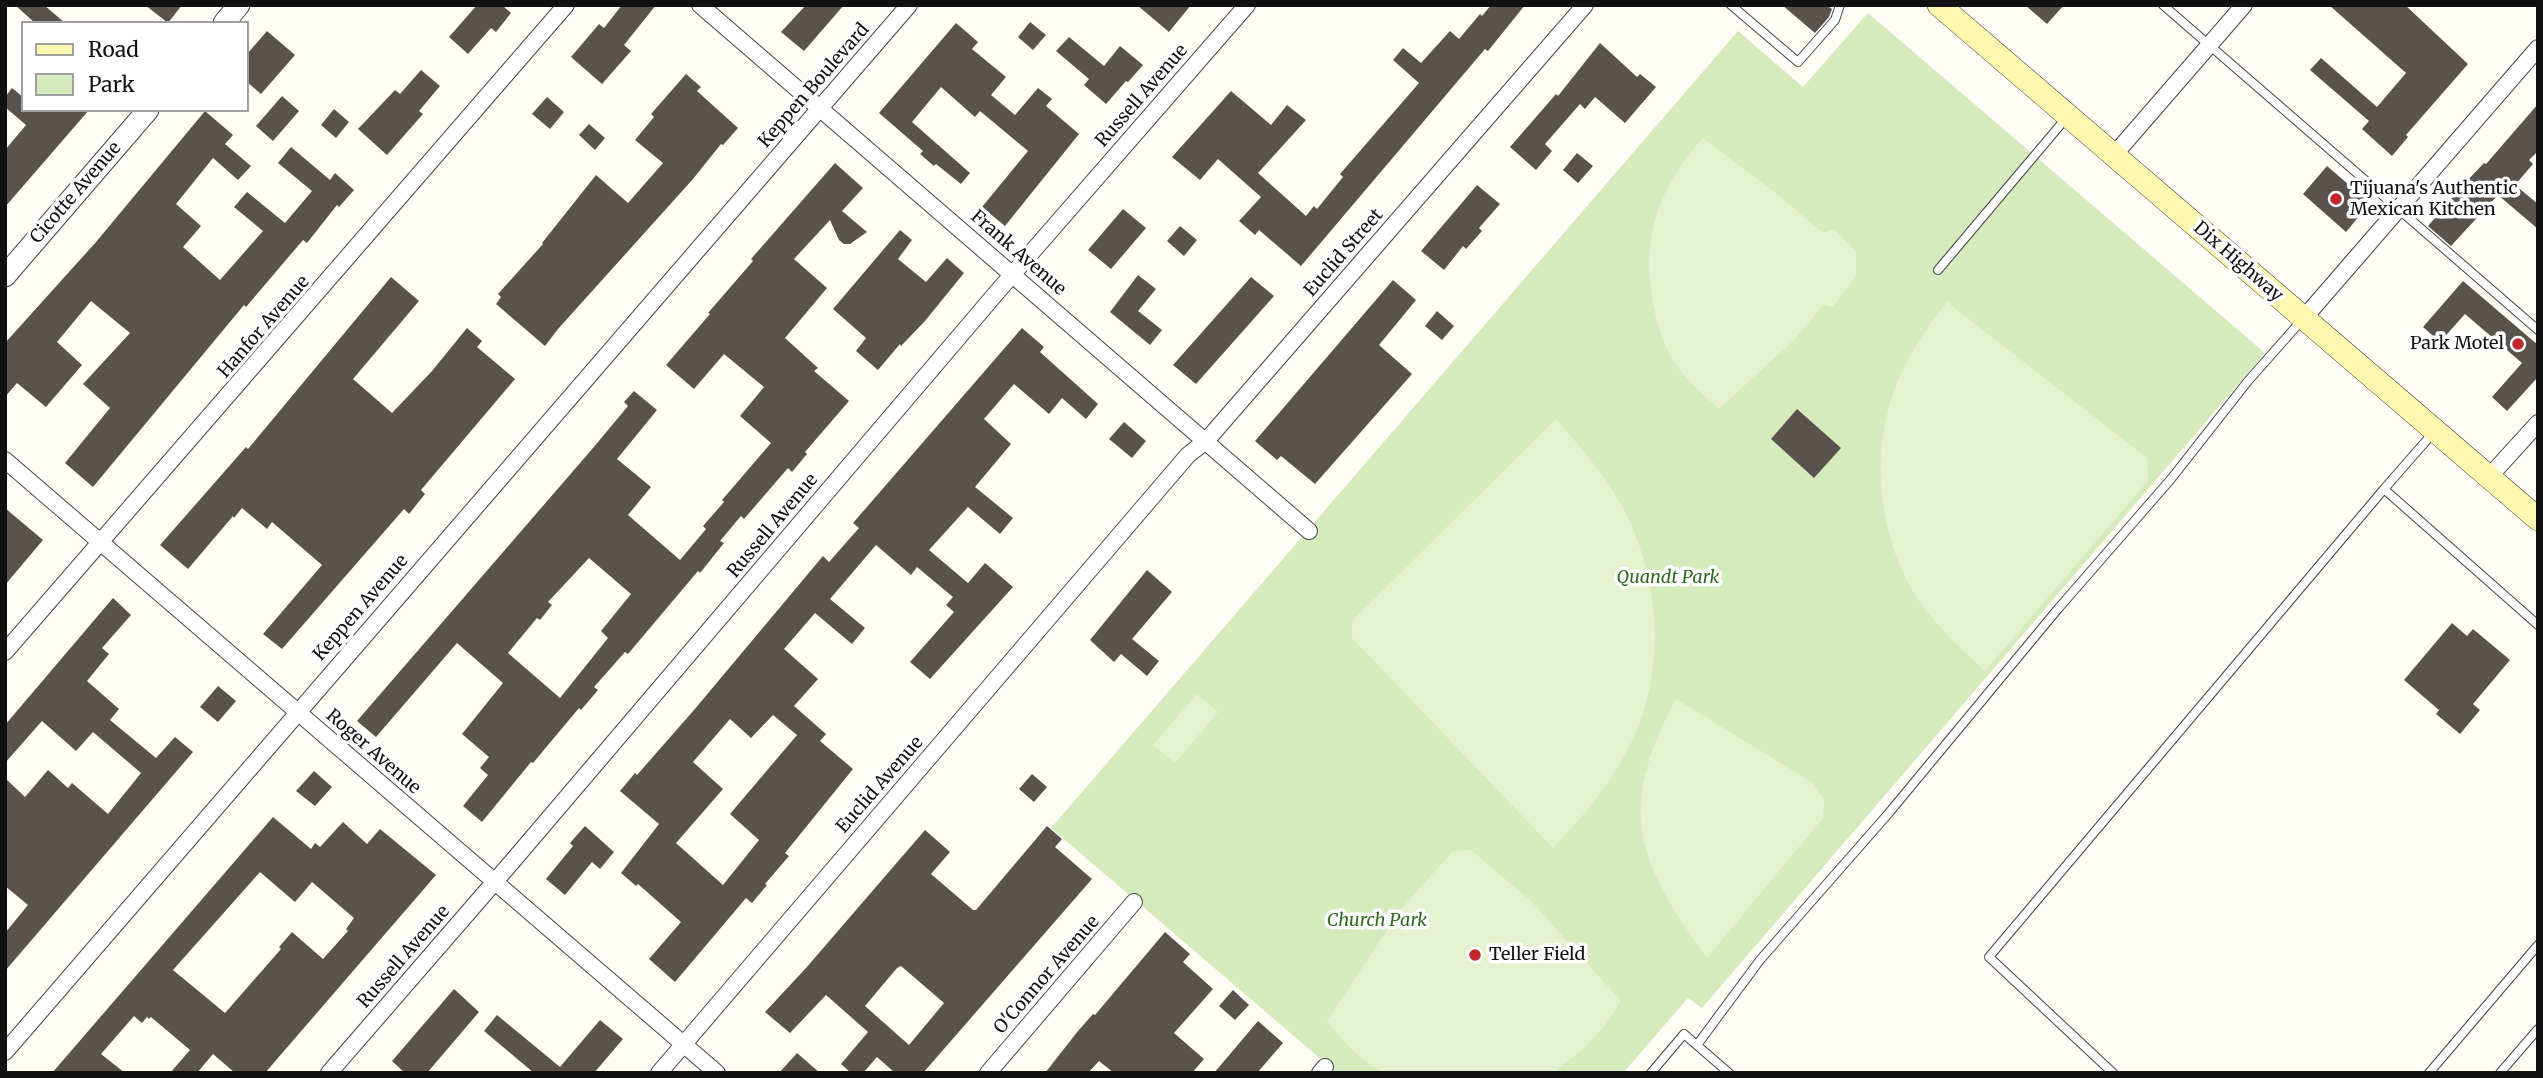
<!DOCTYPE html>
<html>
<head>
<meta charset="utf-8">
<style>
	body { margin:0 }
	#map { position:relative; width:2543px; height:1078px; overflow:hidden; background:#fffdf5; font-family:Merriweather,serif }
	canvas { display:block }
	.frame { position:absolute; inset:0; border:7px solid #111; pointer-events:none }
	.legend { position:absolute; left:21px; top:21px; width:228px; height:91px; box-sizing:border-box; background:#fff; border:2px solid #a0a0a0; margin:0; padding:9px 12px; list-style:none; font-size:21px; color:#111 }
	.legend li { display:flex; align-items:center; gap:14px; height:35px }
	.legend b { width:35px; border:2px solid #a0a0a0 }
</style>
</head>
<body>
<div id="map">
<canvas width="2543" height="1078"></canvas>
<div class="frame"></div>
<ul class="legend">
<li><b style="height:9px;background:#fff6b0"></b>Road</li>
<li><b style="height:19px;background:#d5ebbd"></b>Park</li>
</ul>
</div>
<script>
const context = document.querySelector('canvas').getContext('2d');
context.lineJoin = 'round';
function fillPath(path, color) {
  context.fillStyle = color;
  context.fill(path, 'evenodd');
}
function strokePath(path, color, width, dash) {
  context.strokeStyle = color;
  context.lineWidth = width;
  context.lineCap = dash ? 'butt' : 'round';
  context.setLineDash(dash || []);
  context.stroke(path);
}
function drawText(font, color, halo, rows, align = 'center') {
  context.font = font + ' Merriweather,serif';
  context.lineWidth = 7;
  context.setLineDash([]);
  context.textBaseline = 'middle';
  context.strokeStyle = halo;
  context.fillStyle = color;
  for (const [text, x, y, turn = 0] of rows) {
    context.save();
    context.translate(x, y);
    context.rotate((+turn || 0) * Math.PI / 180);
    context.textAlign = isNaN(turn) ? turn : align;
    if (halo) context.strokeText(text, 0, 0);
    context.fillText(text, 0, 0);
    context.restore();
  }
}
fillPath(new Path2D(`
	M 1868,13 L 2265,353 L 1702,1008 L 1688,998 L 1623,1073 L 1337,1073 L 1051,828 L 1738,31 L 1803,87 Z`), '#d5ebbd');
fillPath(new Path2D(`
	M 1703,138 L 1777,194 L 1823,233 L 1834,229 L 1856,252 L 1856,275 L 1833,307 L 1823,305 L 1795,339 L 1719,409 C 1704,395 1686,380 1674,362 C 1662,342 1655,318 1652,296 C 1642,232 1661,185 1703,138 Z
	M 1947,302 L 2147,458 L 2148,481 L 1985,671 C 1961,649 1937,627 1919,601 C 1880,543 1870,460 1893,394 C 1905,359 1925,330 1947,302 Z
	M 1556,419 C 1582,449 1608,478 1626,514 C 1662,585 1666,680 1627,751 C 1607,788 1581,819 1553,848 L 1352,638 L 1352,621 Z
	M 1197,694 L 1218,712 L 1175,763 L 1153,745 Z
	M 1676,699 L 1813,783 L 1824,800 L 1823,818 L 1707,958 C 1637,861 1616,810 1676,699 Z
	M 1471,850 L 1531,901 L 1621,1001 L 1603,1028 L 1582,1050 L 1553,1073 L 1385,1073 C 1360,1060 1344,1043 1327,1021 L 1401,909 L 1453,851 Z`), '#e6f2cf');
fillPath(new Path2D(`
	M 15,5 L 44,5 L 65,23 L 35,23 Z
	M 145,5 L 182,5 L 168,23 Z
	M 477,5 L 502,5 L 511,13 L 496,32 L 491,28 L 468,54 L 449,37 Z
	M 622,5 L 656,5 L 624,45 L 631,51 L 602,84 L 571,57 L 599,24 L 604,28 Z
	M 806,5 L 844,5 L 804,51 L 781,32 Z
	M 1137,5 L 1191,5 L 1169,32 Z
	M 1491,5 L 1525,5 L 1488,51 L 1485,49 L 1301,266 L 1259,230 L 1255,235 L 1239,221 L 1261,197 L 1218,159 L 1200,180 L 1172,157 L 1231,91 L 1271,125 L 1287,105 L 1306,120 L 1258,173 L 1306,216 L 1314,206 L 1317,209 L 1343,177 L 1340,174 L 1419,83 L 1393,60 L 1403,48 L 1421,63 L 1450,31 L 1459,39 L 1480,14 L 1482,16 Z
	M 1782,5 L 1826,5 L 1832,9 L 1829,17 L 1815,33 Z
	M 2025,5 L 2064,5 L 2047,24 Z
	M 2329,5 L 2405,5 L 2468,64 L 2406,135 L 2408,137 L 2392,156 L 2362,129 L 2369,121 L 2310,70 L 2321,58 L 2377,107 L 2406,73 Z
	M 1030,22 L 1046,35 L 1033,50 L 1018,37 Z
	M 956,23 L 978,42 L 972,49 L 1006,77 L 991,95 L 1015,115 L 1038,88 L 1052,99 L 1046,106 L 1079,134 L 1005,226 L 982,207 L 1028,151 L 980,111 L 975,117 L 941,87 L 912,122 L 970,173 L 961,184 L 936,164 L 934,166 L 920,154 L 923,151 L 879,113 Z
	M 267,31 L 295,55 L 261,94 L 247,82 L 247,54 Z
	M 1069,37 L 1104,66 L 1120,46 L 1143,65 L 1128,82 L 1126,81 L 1106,104 L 1084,85 L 1089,79 L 1056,51 Z
	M 1600,43 L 1637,77 L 1640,74 L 1656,87 L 1625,123 L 1595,97 L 1585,109 L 1580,104 L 1545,144 L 1552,151 L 1536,170 L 1510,147 L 1556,94 L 1558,96 Z
	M 421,70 L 440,86 L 419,111 L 423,114 L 387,155 L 358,129 L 395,90 L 400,94 Z
	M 686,74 L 701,87 L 697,91 L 738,128 L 723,145 L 721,144 L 693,179 L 558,329 L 545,346 L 496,304 L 501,297 L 498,294 L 543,244 L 542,243 L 596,175 L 628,203 L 663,163 L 635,140 L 654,117 L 651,114 Z
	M 12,88 L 23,97 L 23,110 L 89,110 L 5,207 L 5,150 L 26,125 L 5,107 L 5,97 Z
	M 282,96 L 299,111 L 273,141 L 256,126 Z
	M 547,97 L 564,112 L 550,129 L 532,114 Z
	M 2538,104 L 2538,151 L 2529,160 L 2533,164 L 2515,185 L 2538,204 L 2538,229 L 2498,195 L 2451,246 L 2428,226 L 2464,184 L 2484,163 L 2486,164 Z
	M 334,109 L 349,122 L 336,138 L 321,125 Z
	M 205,111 L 233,135 L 225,144 L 251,166 L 238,180 L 213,158 L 176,204 L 201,226 L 183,247 L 220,280 L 263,231 L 234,207 L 247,192 L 285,223 L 312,191 L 278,163 L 291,147 L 330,180 L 335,173 L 354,190 L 339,207 L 337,205 L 307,243 L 303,240 L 246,307 L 244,305 L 93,487 L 65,463 L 110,408 L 83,384 L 130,333 L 91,301 L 57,342 L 82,365 L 46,407 L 17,383 L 5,397 L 5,343 L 96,242 Z
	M 589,124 L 605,138 L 595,150 L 579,135 Z
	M 1577,153 L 1593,166 L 1578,183 L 1563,170 Z
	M 835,163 L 863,188 L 842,211 L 867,232 L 850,244 L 844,244 L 839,240 L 830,220 L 794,259 L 827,288 L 785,338 L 818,368 L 814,371 L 849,401 L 805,452 L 807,454 L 792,472 L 788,468 L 744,519 L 741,516 L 720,541 L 724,543 L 700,573 L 698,571 L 628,654 L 625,652 L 594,687 L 598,690 L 581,710 L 579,708 L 533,763 L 531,762 L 482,822 L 463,806 L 488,775 L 480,768 L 489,757 L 462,734 L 503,683 L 457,643 L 376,737 L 357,721 L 593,448 L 628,406 L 624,402 L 634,391 L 657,410 L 617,459 L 651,487 L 628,515 L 680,560 L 706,529 L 703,526 L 724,502 L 722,500 L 771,443 L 740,416 L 764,387 L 724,354 L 694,389 L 666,365 L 710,314 L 708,313 L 753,261 L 751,259 ZM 589,558 L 631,594 L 601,631 L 608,638 L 560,698 L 508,653 L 537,618 L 540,620 L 552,605 L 548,602 Z
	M 2327,166 L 2370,203 L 2346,232 L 2303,194 Z
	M 1477,185 L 1500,204 L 1479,228 L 1482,231 L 1466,249 L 1463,246 L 1444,270 L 1421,251 Z
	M 1123,209 L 1146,228 L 1111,269 L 1088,250 Z
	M 1180,226 L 1197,240 L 1184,256 L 1167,241 Z
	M 900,230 L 912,240 L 898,259 L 926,282 L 947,258 L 964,273 L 925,321 L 901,346 L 900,344 L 878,370 L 856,351 L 866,338 L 833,309 Z
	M 1138,275 L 1156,289 L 1138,311 L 1162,330 L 1150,345 L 1110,312 Z
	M 391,277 L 419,301 L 353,379 L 392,413 L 432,371 L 467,328 L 482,341 L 477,347 L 515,379 L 421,490 L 425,494 L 409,514 L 404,509 L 282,649 L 263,634 L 322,565 L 272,522 L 267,529 L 242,508 L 234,518 L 233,516 L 188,569 L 160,545 L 246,447 L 248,449 Z
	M 1251,277 L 1274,296 L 1196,384 L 1173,365 Z
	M 1393,280 L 1416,300 L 1379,345 L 1412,374 L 1315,484 L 1281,456 L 1277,460 L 1255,441 Z
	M 2463,281 L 2538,345 L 2538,377 L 2507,411 L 2492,397 L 2522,363 L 2465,314 L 2440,342 L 2423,327 Z
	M 1437,311 L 1454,326 L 1442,340 L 1425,326 Z
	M 1022,328 L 1044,347 L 1040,352 L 1098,404 L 1086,419 L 1062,398 L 1049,414 L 1014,384 L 984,419 L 1011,444 L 975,487 L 1013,518 L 1000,534 L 968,507 L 929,550 L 968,583 L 985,563 L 1013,587 L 930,679 L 910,662 L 954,612 L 946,605 L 953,597 L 917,567 L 911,575 L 876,545 L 830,599 L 865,628 L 852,644 L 815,613 L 784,649 L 818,679 L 794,706 L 826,734 L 820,741 L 853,769 L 785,853 L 789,856 L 765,884 L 767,885 L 752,903 L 746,898 L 675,982 L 649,959 L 681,922 L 638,884 L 636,886 L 621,873 L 659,824 L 620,791 L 635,773 L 637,775 L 694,710 L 823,556 L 829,562 L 859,528 L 853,523 ZM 773,715 L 797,735 L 730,814 L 759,840 L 723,885 L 676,843 L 723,789 L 693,762 L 730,719 L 751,738 Z
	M 1797,409 L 1841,448 L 1814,478 L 1771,439 Z
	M 1124,422 L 1146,441 L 1132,458 L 1109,439 Z
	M 5,508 L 43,540 L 5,585 Z
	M 1147,570 L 1172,592 L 1132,639 L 1159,661 L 1147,676 L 1121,654 L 1114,662 L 1090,640 Z
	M 113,598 L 131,615 L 102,648 L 109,654 L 87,681 L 119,709 L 110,720 L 156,758 L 175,737 L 193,752 L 5,971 L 5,933 L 28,905 L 5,886 L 5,778 L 25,797 L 48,770 L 68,788 L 72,783 L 108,814 L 141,773 L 93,732 L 76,751 L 42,721 L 5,763 L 5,725 Z
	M 2452,623 L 2467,636 L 2473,629 L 2510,660 L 2473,704 L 2480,710 L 2460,734 L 2436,714 L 2439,710 L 2404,680 Z
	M 218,686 L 236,701 L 218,722 L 200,707 Z
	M 314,771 L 332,787 L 315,806 L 296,791 Z
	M 1032,774 L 1047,787 L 1034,802 L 1019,789 Z
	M 273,817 L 311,849 L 315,843 L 320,847 L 343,822 L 367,844 L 380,829 L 436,875 L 265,1073 L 235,1073 L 213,1054 L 197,1073 L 170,1073 L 190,1050 L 151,1017 L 149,1019 L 147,1017 L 142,1023 L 134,1016 L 101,1054 L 125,1073 L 52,1073 ZM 260,872 L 295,902 L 312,882 L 354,918 L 346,929 L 348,931 L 323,959 L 292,932 L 279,947 L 281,949 L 225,1013 L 173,970 Z
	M 585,826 L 614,852 L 600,869 L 592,862 L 565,895 L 546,879 L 573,846 L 570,843 Z
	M 1047,826 L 1062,839 L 1055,847 L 1092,879 L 923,1073 L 895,1073 L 877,1057 L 863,1073 L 851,1073 L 841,1064 L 868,1032 L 826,995 L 790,1033 L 765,1012 L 806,968 L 925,830 L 950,852 L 931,874 L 973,910 L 976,910 ZM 901,966 L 944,1003 L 909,1045 L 865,1006 L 897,968 Z
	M 1165,932 L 1190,954 L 1183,962 L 1213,989 L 1174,1033 L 1204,1059 L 1192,1073 L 1114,1073 L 1099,1061 L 1088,1073 L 1045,1073 L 1078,1031 L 1093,1014 L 1095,1015 Z
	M 454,989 L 479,1012 L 427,1073 L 405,1073 L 392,1061 Z
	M 1233,990 L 1249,1005 L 1235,1020 L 1219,1006 Z
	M 497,1015 L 560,1067 L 600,1020 L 623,1039 L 594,1073 L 534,1073 L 484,1031 Z
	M 1258,1021 L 1283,1043 L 1257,1073 L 1214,1073 Z
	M 797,1053 L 820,1073 L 779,1073 Z`), '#5a524d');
const service = new Path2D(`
	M 1731,5 L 1798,62 L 1835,20 L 1840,5
	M 2163,5 L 2538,330
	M 1938,270 L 2067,117
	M 2384,489 L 2433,433
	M 1697,1045 L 1760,960 L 1888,814 L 2057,610 L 2171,479 L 2248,381 L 2302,320
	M 1651,1073 L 1684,1034 L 1729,1073
	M 2113,1073 L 1989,957 L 2384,489 L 2538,625
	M 2429,1073 L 2538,945
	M 2500,1073 L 2538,1029`);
const minor = new Path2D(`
	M 700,5 L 1309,531
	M 2114,155 L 2244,5
	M 2304,318 L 2538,48
	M 5,460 L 717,1073
	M 2489,477 L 2538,423
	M 5,652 L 566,5
	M 5,1052 L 909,5
	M 329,1073 L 511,863 L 998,291 L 1247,5
	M 659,1073 L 1188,455 L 1206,441 L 1585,5
	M 988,1073 L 1134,902
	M 1320,1073 L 1325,1067`);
const tertiary = new Path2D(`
	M 224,23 L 239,5
	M 5,276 L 148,110`);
const secondary = new Path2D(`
	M 1939,5 L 2538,519`);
strokePath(service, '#444', 10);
strokePath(minor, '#444', 18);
strokePath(tertiary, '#444', 23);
strokePath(secondary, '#333', 24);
strokePath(service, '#fff', 8);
strokePath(minor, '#fff', 16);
strokePath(tertiary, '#fff', 21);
strokePath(secondary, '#fff6b0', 23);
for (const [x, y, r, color] of [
	[2336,199,7,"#c4262e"],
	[2518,344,7,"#c4262e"],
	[1475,955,7,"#c4262e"]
]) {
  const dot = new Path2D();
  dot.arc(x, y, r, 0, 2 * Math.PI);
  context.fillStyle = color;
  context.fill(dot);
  strokePath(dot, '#fff', 2.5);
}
drawText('18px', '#111', '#fff', [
	["Keppen Boulevard",814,86,-49],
	["Russell Avenue",1142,96,-49],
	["Cicotte Avenue",76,193,-49],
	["Frank Avenue",1018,253,41],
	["Euclid Street",1344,253,-49],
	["Dix Highway",2238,262,41],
	["Hanfor Avenue",264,327,-49],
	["Russell Avenue",773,526,-50],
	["Keppen Avenue",361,608,-49],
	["Roger Avenue",373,752,41],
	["Euclid Avenue",880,785,-49],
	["Russell Avenue",404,957,-49],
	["O'Connor Avenue",1047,975,-49]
]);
drawText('18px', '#111', '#fff', [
	["Tijuana's Authentic",2350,189],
	["Mexican Kitchen",2350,210],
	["Park Motel",2504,344,"right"],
	["Teller Field",1489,955]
], 'left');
drawText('italic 18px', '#2f6b1f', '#fff', [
	["Quandt Park",1668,578],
	["Church Park",1377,921]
]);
</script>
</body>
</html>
